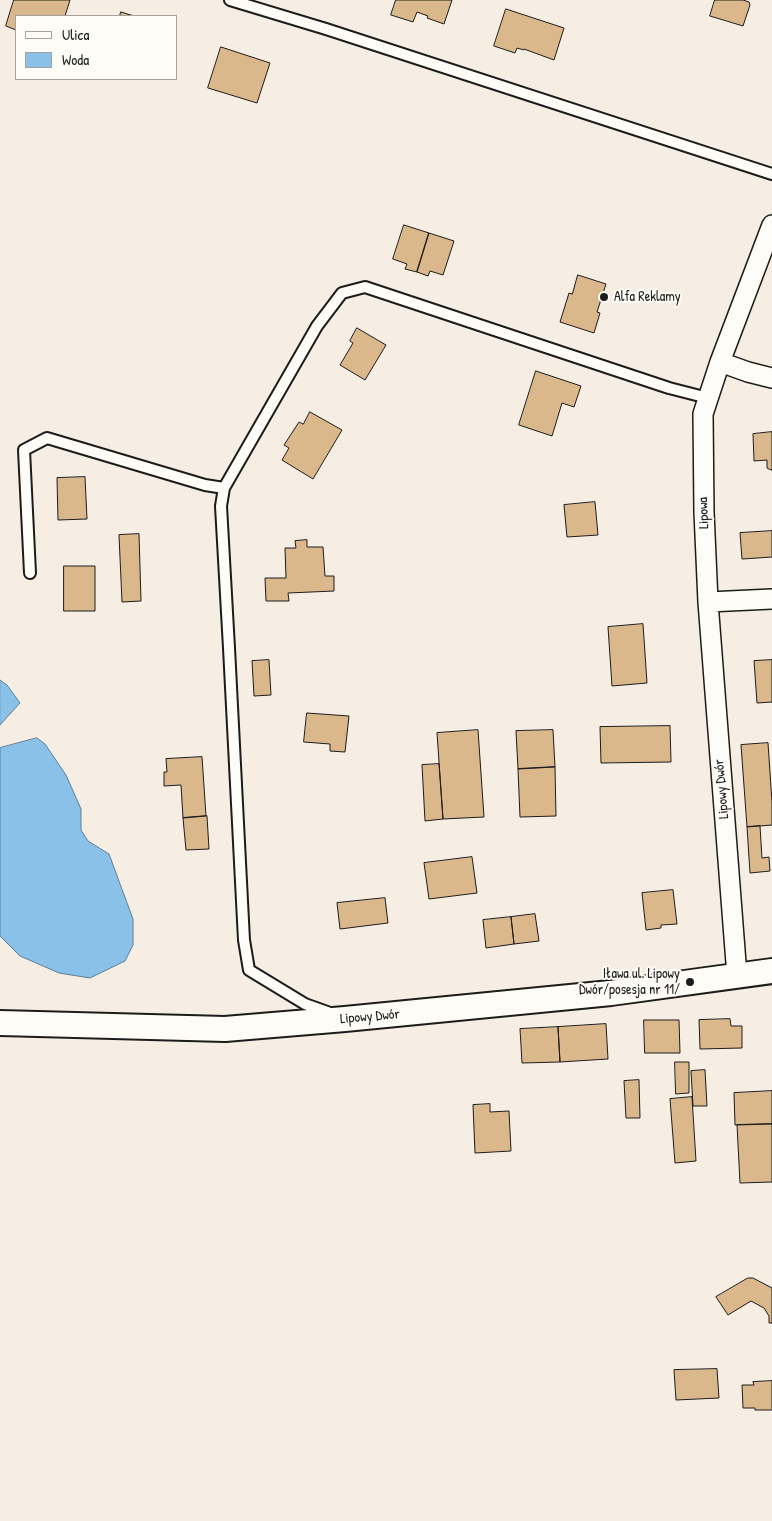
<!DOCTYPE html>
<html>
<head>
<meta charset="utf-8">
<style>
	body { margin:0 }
	#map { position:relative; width:772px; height:1521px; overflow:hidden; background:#f6eee2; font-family:"Patrick Hand",sans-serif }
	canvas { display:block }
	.legend { position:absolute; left:15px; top:15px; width:162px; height:65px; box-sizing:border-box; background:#fdfcf7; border:1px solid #a3a29f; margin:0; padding:6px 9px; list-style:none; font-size:15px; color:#1c1c1c }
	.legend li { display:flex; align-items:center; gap:10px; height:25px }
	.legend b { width:25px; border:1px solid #a3a29f }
</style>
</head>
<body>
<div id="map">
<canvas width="772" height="1521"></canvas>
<ul class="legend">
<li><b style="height:6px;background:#fdfcf7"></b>Ulica</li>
<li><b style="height:14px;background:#89c1e8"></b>Woda</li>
</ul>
</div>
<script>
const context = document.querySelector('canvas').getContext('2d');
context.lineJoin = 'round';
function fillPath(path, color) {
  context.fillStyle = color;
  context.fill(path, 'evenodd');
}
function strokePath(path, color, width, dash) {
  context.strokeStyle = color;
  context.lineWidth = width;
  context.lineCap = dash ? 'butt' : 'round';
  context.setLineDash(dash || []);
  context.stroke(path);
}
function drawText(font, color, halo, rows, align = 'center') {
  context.font = font + ' "Patrick Hand",sans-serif';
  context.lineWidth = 4;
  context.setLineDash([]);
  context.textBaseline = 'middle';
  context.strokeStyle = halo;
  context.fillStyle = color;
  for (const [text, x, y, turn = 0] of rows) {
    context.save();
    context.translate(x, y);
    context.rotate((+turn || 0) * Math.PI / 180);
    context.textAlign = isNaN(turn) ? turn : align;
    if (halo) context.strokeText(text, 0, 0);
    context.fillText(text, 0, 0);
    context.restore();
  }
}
const water = new Path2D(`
	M 0,680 L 7,685 L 20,703 L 0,725 Z
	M 37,738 L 45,744 L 66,775 L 81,809 L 81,830 L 88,841 L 109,854 L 133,919 L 133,945 L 125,961 L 90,978 L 59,973 L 20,956 L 0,936 L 0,748 Z`);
fillPath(water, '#89c1e8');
strokePath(water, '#5d7f96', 1);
const building = new Path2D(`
	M 14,0 L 70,0 L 65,16 L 16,16 L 16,30 L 6,26 Z
	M 396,0 L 452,0 L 444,24 L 427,18 L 428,16 L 417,12 L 413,22 L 391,15 Z
	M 715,0 L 743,0 L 749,2 L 750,5 L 743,26 L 710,16 Z
	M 506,9 L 564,28 L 554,60 L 524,49 L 524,50 L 517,48 L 515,53 L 494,46 Z
	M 121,12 L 134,16 L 120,16 Z
	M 221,47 L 270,63 L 257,103 L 208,88 Z
	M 404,225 L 429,233 L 417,272 L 405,269 L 407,264 L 393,259 Z
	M 429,233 L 454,241 L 443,275 L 430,271 L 428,276 L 417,272 Z
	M 578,275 L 606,284 L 597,312 L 600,313 L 594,333 L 560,322 L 569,293 L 572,294 Z
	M 357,328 L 386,345 L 365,380 L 340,365 L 353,343 L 350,341 Z
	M 536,371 L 581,386 L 574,407 L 562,403 L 552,436 L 519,425 Z
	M 310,412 L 342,430 L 313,479 L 282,460 L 289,448 L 284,445 L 299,422 L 303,424 Z
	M 772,432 L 772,470 L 771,470 L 767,468 L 767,460 L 754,461 L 753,434 Z
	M 85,477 L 87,519 L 58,520 L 57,478 Z
	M 595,502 L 598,535 L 567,537 L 564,505 Z
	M 772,531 L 772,557 L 742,559 L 740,533 Z
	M 139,534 L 141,601 L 122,602 L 119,535 Z
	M 307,540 L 307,547 L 323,547 L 325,576 L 334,576 L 334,591 L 288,593 L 289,601 L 266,601 L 265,578 L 286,578 L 285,548 L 296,548 L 295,541 Z
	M 64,566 L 95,566 L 95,611 L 64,611 Z
	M 643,624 L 647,683 L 612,686 L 608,627 Z
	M 269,660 L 271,695 L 254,696 L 252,661 Z
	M 772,660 L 772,702 L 757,703 L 754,661 Z
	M 307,713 L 349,716 L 345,752 L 330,751 L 330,744 L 304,742 Z
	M 670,726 L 671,762 L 601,763 L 600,727 Z
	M 478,730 L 484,817 L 443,819 L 437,733 Z
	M 553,730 L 555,767 L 518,769 L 516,731 Z
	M 768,743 L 772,802 L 772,825 L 747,827 L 741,745 Z
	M 202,757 L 206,816 L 183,818 L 181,785 L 164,786 L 164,772 L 167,772 L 166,759 Z
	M 439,764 L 443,819 L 425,821 L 422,765 Z
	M 555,767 L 556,816 L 520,817 L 518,769 Z
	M 207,816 L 209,849 L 186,850 L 183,818 Z
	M 760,826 L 762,858 L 769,857 L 770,871 L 750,873 L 747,827 Z
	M 472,857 L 477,893 L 429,899 L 424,863 Z
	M 673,890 L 677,924 L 661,925 L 661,928 L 646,930 L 642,893 Z
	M 385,898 L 388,923 L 340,929 L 337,903 Z
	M 535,914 L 539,941 L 514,944 L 511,917 Z
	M 511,917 L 514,944 L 486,948 L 483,920 Z
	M 730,1019 L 731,1026 L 742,1026 L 742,1048 L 700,1049 L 699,1020 Z
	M 644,1020 L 679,1020 L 680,1053 L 645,1053 Z
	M 606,1024 L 608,1059 L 560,1062 L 558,1027 Z
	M 558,1027 L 560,1062 L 522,1063 L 520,1029 Z
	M 675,1062 L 689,1062 L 689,1093 L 676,1094 Z
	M 705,1070 L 707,1106 L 693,1106 L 691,1071 Z
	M 639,1080 L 640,1118 L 626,1118 L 624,1081 Z
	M 772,1091 L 772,1124 L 735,1125 L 734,1093 Z
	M 692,1097 L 696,1161 L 675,1163 L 670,1099 Z
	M 490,1104 L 490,1112 L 509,1111 L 511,1151 L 475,1153 L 473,1105 Z
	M 772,1124 L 772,1182 L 740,1183 L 737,1125 Z
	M 748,1278 L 753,1278 L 772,1288 L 772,1323 L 769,1323 L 769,1316 L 764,1308 L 751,1301 L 728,1315 L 716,1297 Z
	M 717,1369 L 719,1398 L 676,1400 L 674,1370 Z
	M 772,1381 L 772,1410 L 755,1410 L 755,1408 L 743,1408 L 742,1385 L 754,1385 L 753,1382 Z`);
fillPath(building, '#dbb78c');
strokePath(building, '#1c1c1c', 1);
const service = new Path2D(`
	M 230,0 L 326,29 L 772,174
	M 224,488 L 221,506 L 229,648 L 244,940 L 249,970 L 305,1004 L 333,1014
	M 30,573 L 24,450 L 47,438 L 205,485 L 224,488 L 317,326 L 342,293 L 365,287 L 669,388 L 708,398`);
const minor = new Path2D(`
	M 720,362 L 748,372 L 772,378
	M 708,602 L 772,599
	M 737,976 L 708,602 L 704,512 L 703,414 L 720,362 L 772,225`);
const tertiary = new Path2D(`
	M 0,1023 L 225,1029 L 345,1019 L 611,993 L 772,971`);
strokePath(service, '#1c1c1c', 14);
strokePath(minor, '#1c1c1c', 22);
strokePath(tertiary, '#1c1c1c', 28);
strokePath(service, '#fdfcf7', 10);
strokePath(minor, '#fdfcf7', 19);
strokePath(tertiary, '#fdfcf7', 24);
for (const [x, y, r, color] of [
	[604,297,5,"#1c1c1c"],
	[690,982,5,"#1c1c1c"]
]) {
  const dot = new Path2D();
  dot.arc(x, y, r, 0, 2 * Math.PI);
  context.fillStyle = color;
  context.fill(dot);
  strokePath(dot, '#fdfcf7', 2);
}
drawText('14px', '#1c1c1c', '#fdfcf7', [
	["Alfa Reklamy",614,297],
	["Iława ul. Lipowy",680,974,"right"],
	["Dwór/posesja nr 11/",680,990,"right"]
], 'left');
drawText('14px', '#1c1c1c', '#fdfcf7', [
	["Lipowa",704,513,-92],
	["Lipowy Dwór",722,789,-95],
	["Lipowy Dwór",370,1017,-5]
]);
</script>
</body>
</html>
